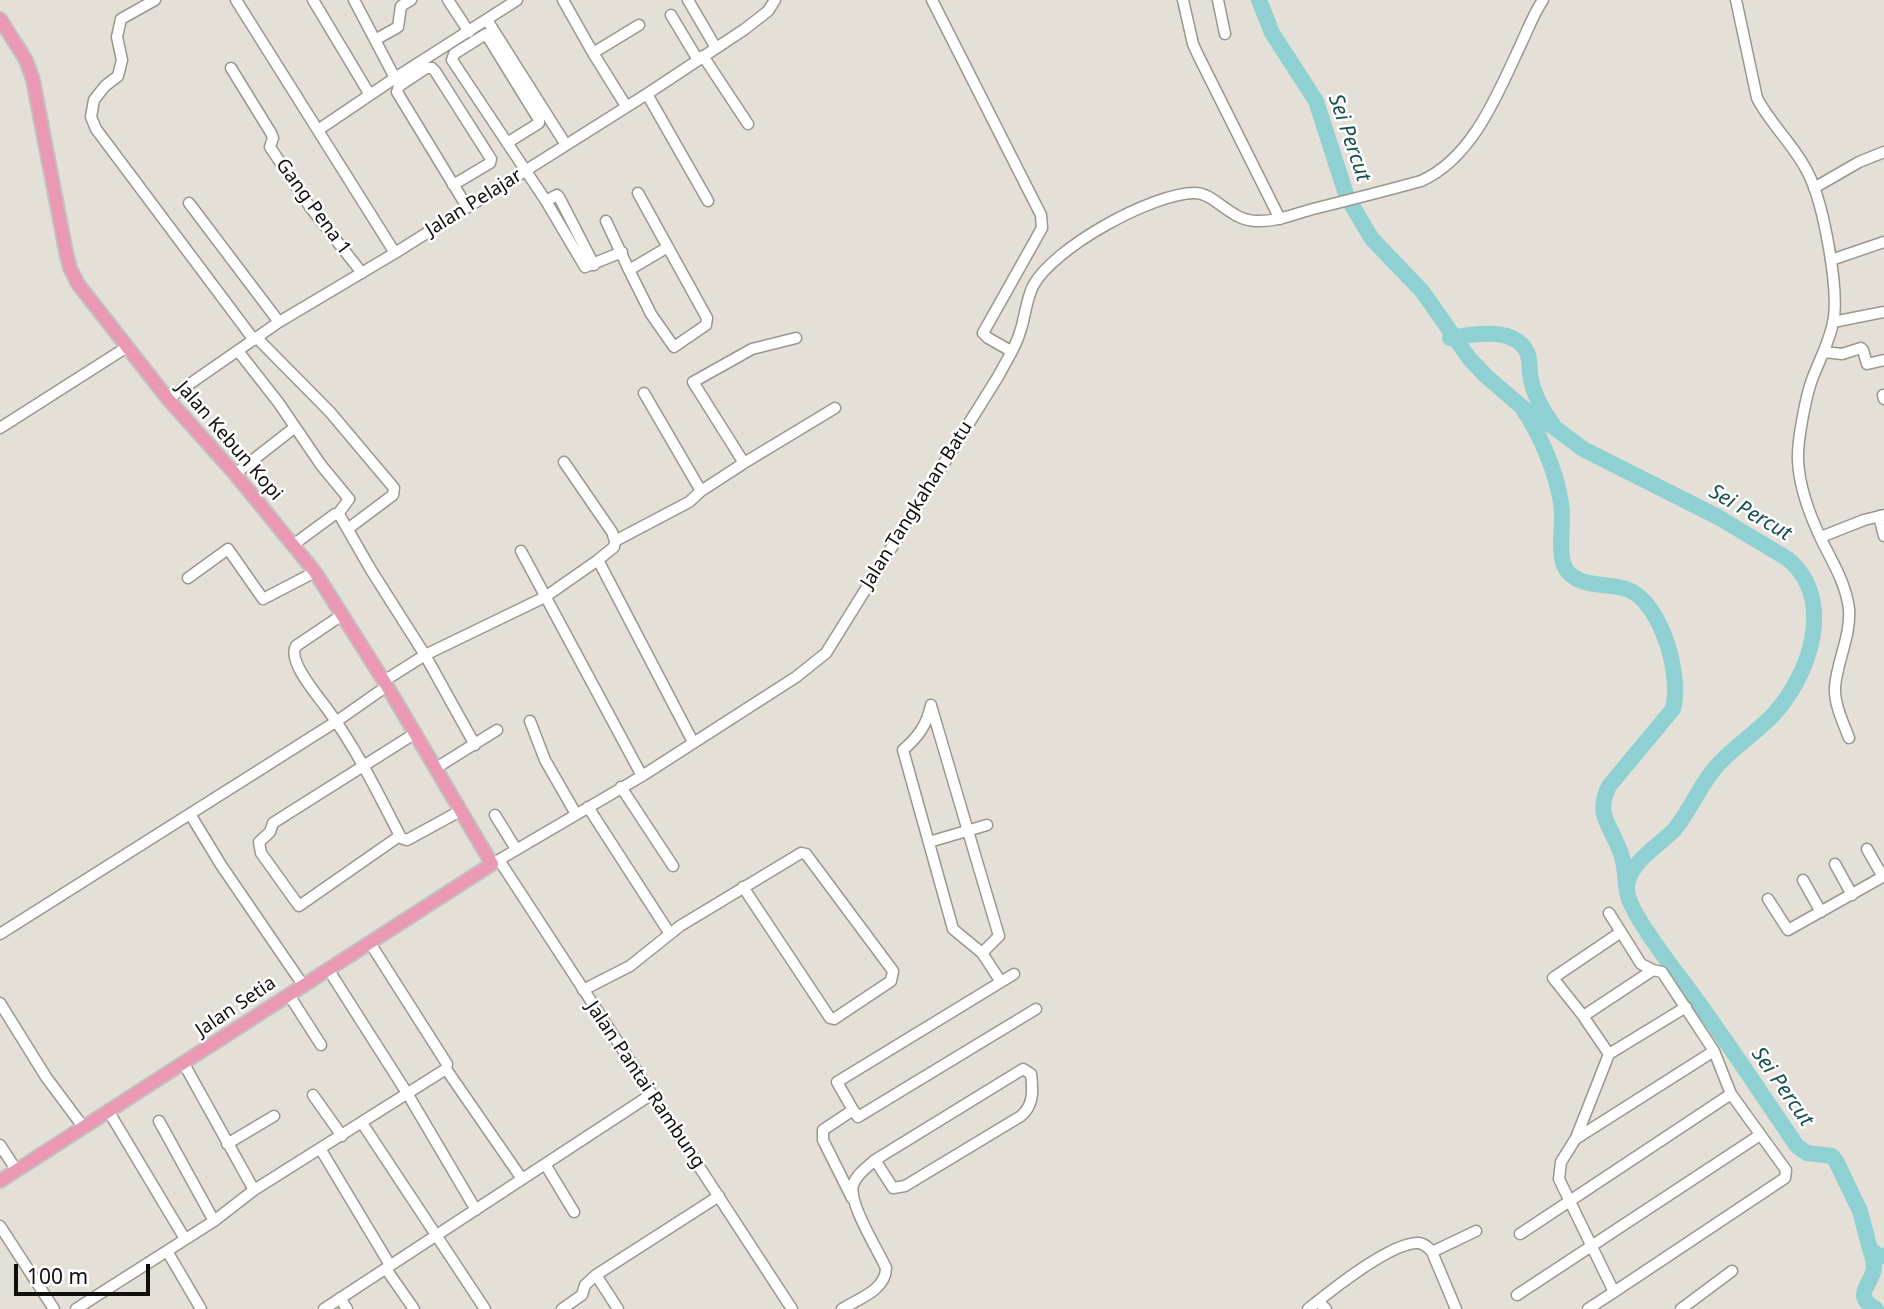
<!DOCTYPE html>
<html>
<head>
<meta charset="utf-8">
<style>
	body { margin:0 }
	#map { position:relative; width:1884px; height:1309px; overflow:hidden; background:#e5e0d7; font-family:"Noto Sans",sans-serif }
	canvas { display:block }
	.scale { position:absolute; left:14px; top:1264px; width:136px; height:32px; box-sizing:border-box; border:4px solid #100f0c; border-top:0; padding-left:9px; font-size:21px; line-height:24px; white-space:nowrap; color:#100f0c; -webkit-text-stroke:5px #fff; paint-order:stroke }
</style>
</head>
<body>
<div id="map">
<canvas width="1884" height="1309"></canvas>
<div class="scale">100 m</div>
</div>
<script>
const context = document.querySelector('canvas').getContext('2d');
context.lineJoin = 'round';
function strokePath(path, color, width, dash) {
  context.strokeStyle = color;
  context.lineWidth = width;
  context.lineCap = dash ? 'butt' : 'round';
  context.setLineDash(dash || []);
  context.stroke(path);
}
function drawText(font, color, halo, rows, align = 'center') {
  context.font = font + ' "Noto Sans",sans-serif';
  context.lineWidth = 5;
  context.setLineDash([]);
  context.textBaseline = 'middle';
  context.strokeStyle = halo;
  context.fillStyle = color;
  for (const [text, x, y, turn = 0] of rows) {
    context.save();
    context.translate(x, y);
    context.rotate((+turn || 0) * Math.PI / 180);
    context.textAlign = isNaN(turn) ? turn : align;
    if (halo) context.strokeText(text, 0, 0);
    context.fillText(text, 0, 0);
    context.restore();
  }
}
strokePath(new Path2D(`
	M 1259,0 L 1272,33 L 1316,101 L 1347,197 L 1372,239 L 1422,291 L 1469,358 L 1486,376 L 1523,408 L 1555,428 L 1583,449 L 1718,517 L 1788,559 C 1836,600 1810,675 1773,715 C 1755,734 1732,748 1715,768 C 1699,787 1690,811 1674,830 C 1659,846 1625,864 1627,891 C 1629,915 1685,983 1701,1006 C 1734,1052 1765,1099 1797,1146 L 1807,1153 L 1832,1156 L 1836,1161 L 1860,1211 L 1870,1249 L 1877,1255 L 1884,1256
	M 1450,338 C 1472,334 1514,326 1527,352 C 1530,358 1529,366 1530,373 C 1532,392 1541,408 1552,423
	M 1523,409 C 1541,436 1556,471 1561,503 C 1565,524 1555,556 1568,572 C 1583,589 1610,582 1629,590 C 1662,604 1682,677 1673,709 L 1609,786 C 1594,816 1612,826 1621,854 C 1625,864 1625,876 1626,887
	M 1870,1249 C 1872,1255 1874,1261 1874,1267 C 1872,1287 1851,1294 1876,1309`), '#8fd0d3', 16);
const minor = new Path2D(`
	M 155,0 L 121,19 L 117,37 L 122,60 L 118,76 L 105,86 L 94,100 L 91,117 L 96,129 L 254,340
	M 236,0 L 395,253
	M 313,0 L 370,95
	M 354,0 L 395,78
	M 448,0 L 469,32
	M 563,0 L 593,53 L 626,106
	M 688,0 L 716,48
	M 932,0 L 1041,215 L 1042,228 L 983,333 L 988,338 L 1011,351
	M 1183,0 L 1193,44 L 1198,55 L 1280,219
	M 1218,0 L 1225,34
	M 1736,0 L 1757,98 C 1771,125 1795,146 1808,173 C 1823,202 1840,290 1833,323 C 1829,342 1820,359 1813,377 C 1806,394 1797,442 1798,460 C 1799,487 1810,516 1822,541 C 1833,563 1846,584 1849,609 C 1851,636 1837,661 1835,687 C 1834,704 1843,722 1849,738
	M 671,15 L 698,60
	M 487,20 L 566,145
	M 375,40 L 398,27 L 401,6 L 411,0
	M 593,53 L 639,25
	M 703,56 L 748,124
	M 231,68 L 271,133 L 273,138 L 270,147 L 310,207 L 362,273
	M 647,94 L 708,201
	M 318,130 L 395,78 L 517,0
	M 507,143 L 539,123 L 539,120 L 486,34 L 454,54 L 452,60 L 546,201 L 585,267 L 622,252
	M 453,185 L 490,163 L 491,159 L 435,71 L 432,68 L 426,68 L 399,86 L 397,92 L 467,207
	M 1814,188 L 1859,162 L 1884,152
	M 546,201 L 557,195 L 559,197 L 594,265
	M 189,203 L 279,322
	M 606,221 L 629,270 L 668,247
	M 1831,260 L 1884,242
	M 629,270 L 651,314 L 674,347 L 706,325 L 707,318 L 638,193
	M 1833,322 L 1884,312
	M 257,338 L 330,412 L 394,488 L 393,495 L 349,528
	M 238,351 L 278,402 L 321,465 L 349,499 L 338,514
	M 1824,352 L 1842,354 L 1861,348 L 1863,350 L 1867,364 L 1884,360
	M 644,393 L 701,491
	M 1883,395 L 1884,399
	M 168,399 L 279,322 L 395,253 L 647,94 L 745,29 L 768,11 L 775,0
	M 0,428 L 127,347
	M 744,463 L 693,382 L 752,349 L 796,338
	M 235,474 L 294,428
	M 1879,516 L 1884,536
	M 1821,537 L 1864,520 L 1884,515
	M 615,541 L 689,502 L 701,491 L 744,463 L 835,408
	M 293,545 L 335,514 L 340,516 L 371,570 L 425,655 L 475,745
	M 521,551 L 642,776
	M 598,560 L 693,742
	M 188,578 L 228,549 L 263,599 L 315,572
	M 342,615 L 296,646 C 287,660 316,694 325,706 C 355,746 377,791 400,836
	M 384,681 L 425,655 L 545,597 L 598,560 L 614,547 L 615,541 L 612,532 L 564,462
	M 931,705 C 927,725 918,737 903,750 L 953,929 L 982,953 L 1001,982
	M 932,709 L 999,936 L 982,953
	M 530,721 L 545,760 L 576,814
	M 414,734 L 273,823 L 270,832 L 259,842 L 261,853 L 299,906 L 398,837 L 407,840 L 460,811
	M 436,768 L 497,730
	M 621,787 L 673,866
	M 588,807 L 670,934
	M 190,814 L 221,865 L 303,985
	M 495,815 L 516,849
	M 929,842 L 987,825
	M 1867,849 L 1883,877
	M 499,860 L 792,1309
	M 492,864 L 642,776 L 796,677 L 826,653 L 999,375 C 1006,361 1016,347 1020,332 C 1025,318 1026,300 1033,286 C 1053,248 1152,193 1195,193 C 1215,193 1229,220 1256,221 C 1276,222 1294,214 1313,209 C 1349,200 1385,191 1421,181 C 1473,158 1498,93 1521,44 C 1528,29 1534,13 1543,0
	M 1835,864 L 1852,895
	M 1803,880 L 1821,912
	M 1768,899 L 1788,930 L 1884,876
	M 1609,913 L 1641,964 L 1653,970
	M 0,934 L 337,721 L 387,686
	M 370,943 L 447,1064 L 446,1069 L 522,1179
	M 328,969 L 407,1093 L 476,1210
	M 583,990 L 630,966 L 680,926 L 801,853 L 806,854 L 893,971 L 891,981 L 834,1019 L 830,1018 L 743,887
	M 289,995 L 321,1045
	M 0,1003 L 46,1077 L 84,1128
	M 1584,1017 L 1553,978 L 1621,932
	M 1609,1054 L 1686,1007
	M 184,1064 L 254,1190
	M 313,1095 L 342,1136
	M 853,1110 L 837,1082 L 1014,974
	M 109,1112 L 185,1239
	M 159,1121 L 214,1221
	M 362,1123 L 485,1309
	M 1577,1138 L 1714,1051
	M 227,1144 L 274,1116
	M 0,1145 L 17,1171
	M 321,1150 L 390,1265
	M 545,1164 L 574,1212
	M 852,1198 L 823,1140 L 823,1130 L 853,1110 L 858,1117 L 1036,1009
	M 0,1226 L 54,1309
	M 1520,1234 L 1731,1094
	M 167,1251 L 201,1309
	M 1432,1252 L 1476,1231
	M 386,1269 L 414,1309
	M 596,1275 L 618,1309
	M 1517,1295 L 1760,1135
	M 340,1298 L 347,1309
	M 1318,1301 L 1326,1309
	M 76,1309 L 214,1221 L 254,1190 L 446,1069
	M 324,1309 L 652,1094
	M 562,1309 L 582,1295 L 585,1285 L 596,1275 L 719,1196
	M 842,1309 C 858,1299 886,1290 886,1268 C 878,1250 848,1203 853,1185 C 856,1175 867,1167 875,1160 L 1023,1069 L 1031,1074 C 1033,1090 1034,1105 1021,1116 L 905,1186 L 893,1188 L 875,1160
	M 1308,1309 C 1329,1292 1392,1241 1419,1243 C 1425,1244 1428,1247 1432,1252 L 1456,1309
	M 1588,1309 L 1614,1292 L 1785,1178 L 1786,1170 L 1731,1094 L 1714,1051 L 1662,972 L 1653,970 L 1585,1015 L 1585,1019 L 1609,1054 L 1576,1138 L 1561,1162 L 1559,1179 L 1614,1292
	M 1681,1309 L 1732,1271`);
const major = new Path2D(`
	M 0,19 L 26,60 L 33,80 L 66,252 L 70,268 L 78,284 L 168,399 L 235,474 L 315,572 L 387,686 L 492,864 L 0,1181`);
strokePath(minor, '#9b978e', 13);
strokePath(major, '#c1c1c0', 16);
strokePath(minor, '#fff', 10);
strokePath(major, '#eb98b2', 12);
drawText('19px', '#100f0c', '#fff', [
	["Jalan Pelajar",474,203,-32],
	["Gang Pena 1",313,207,54],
	["Jalan Kebun Kopi",229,441,49],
	["Jalan Tangkahan Batu",917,505,-58],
	["Jalan Setia",236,1007,-34],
	["Jalan Pantai Rambung",645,1085,56]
]);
drawText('italic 21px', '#164f52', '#fff', [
	["Sei Percut",1349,138,71],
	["Sei Percut",1750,513,30],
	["Sei Percut",1782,1087,55]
]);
</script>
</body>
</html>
